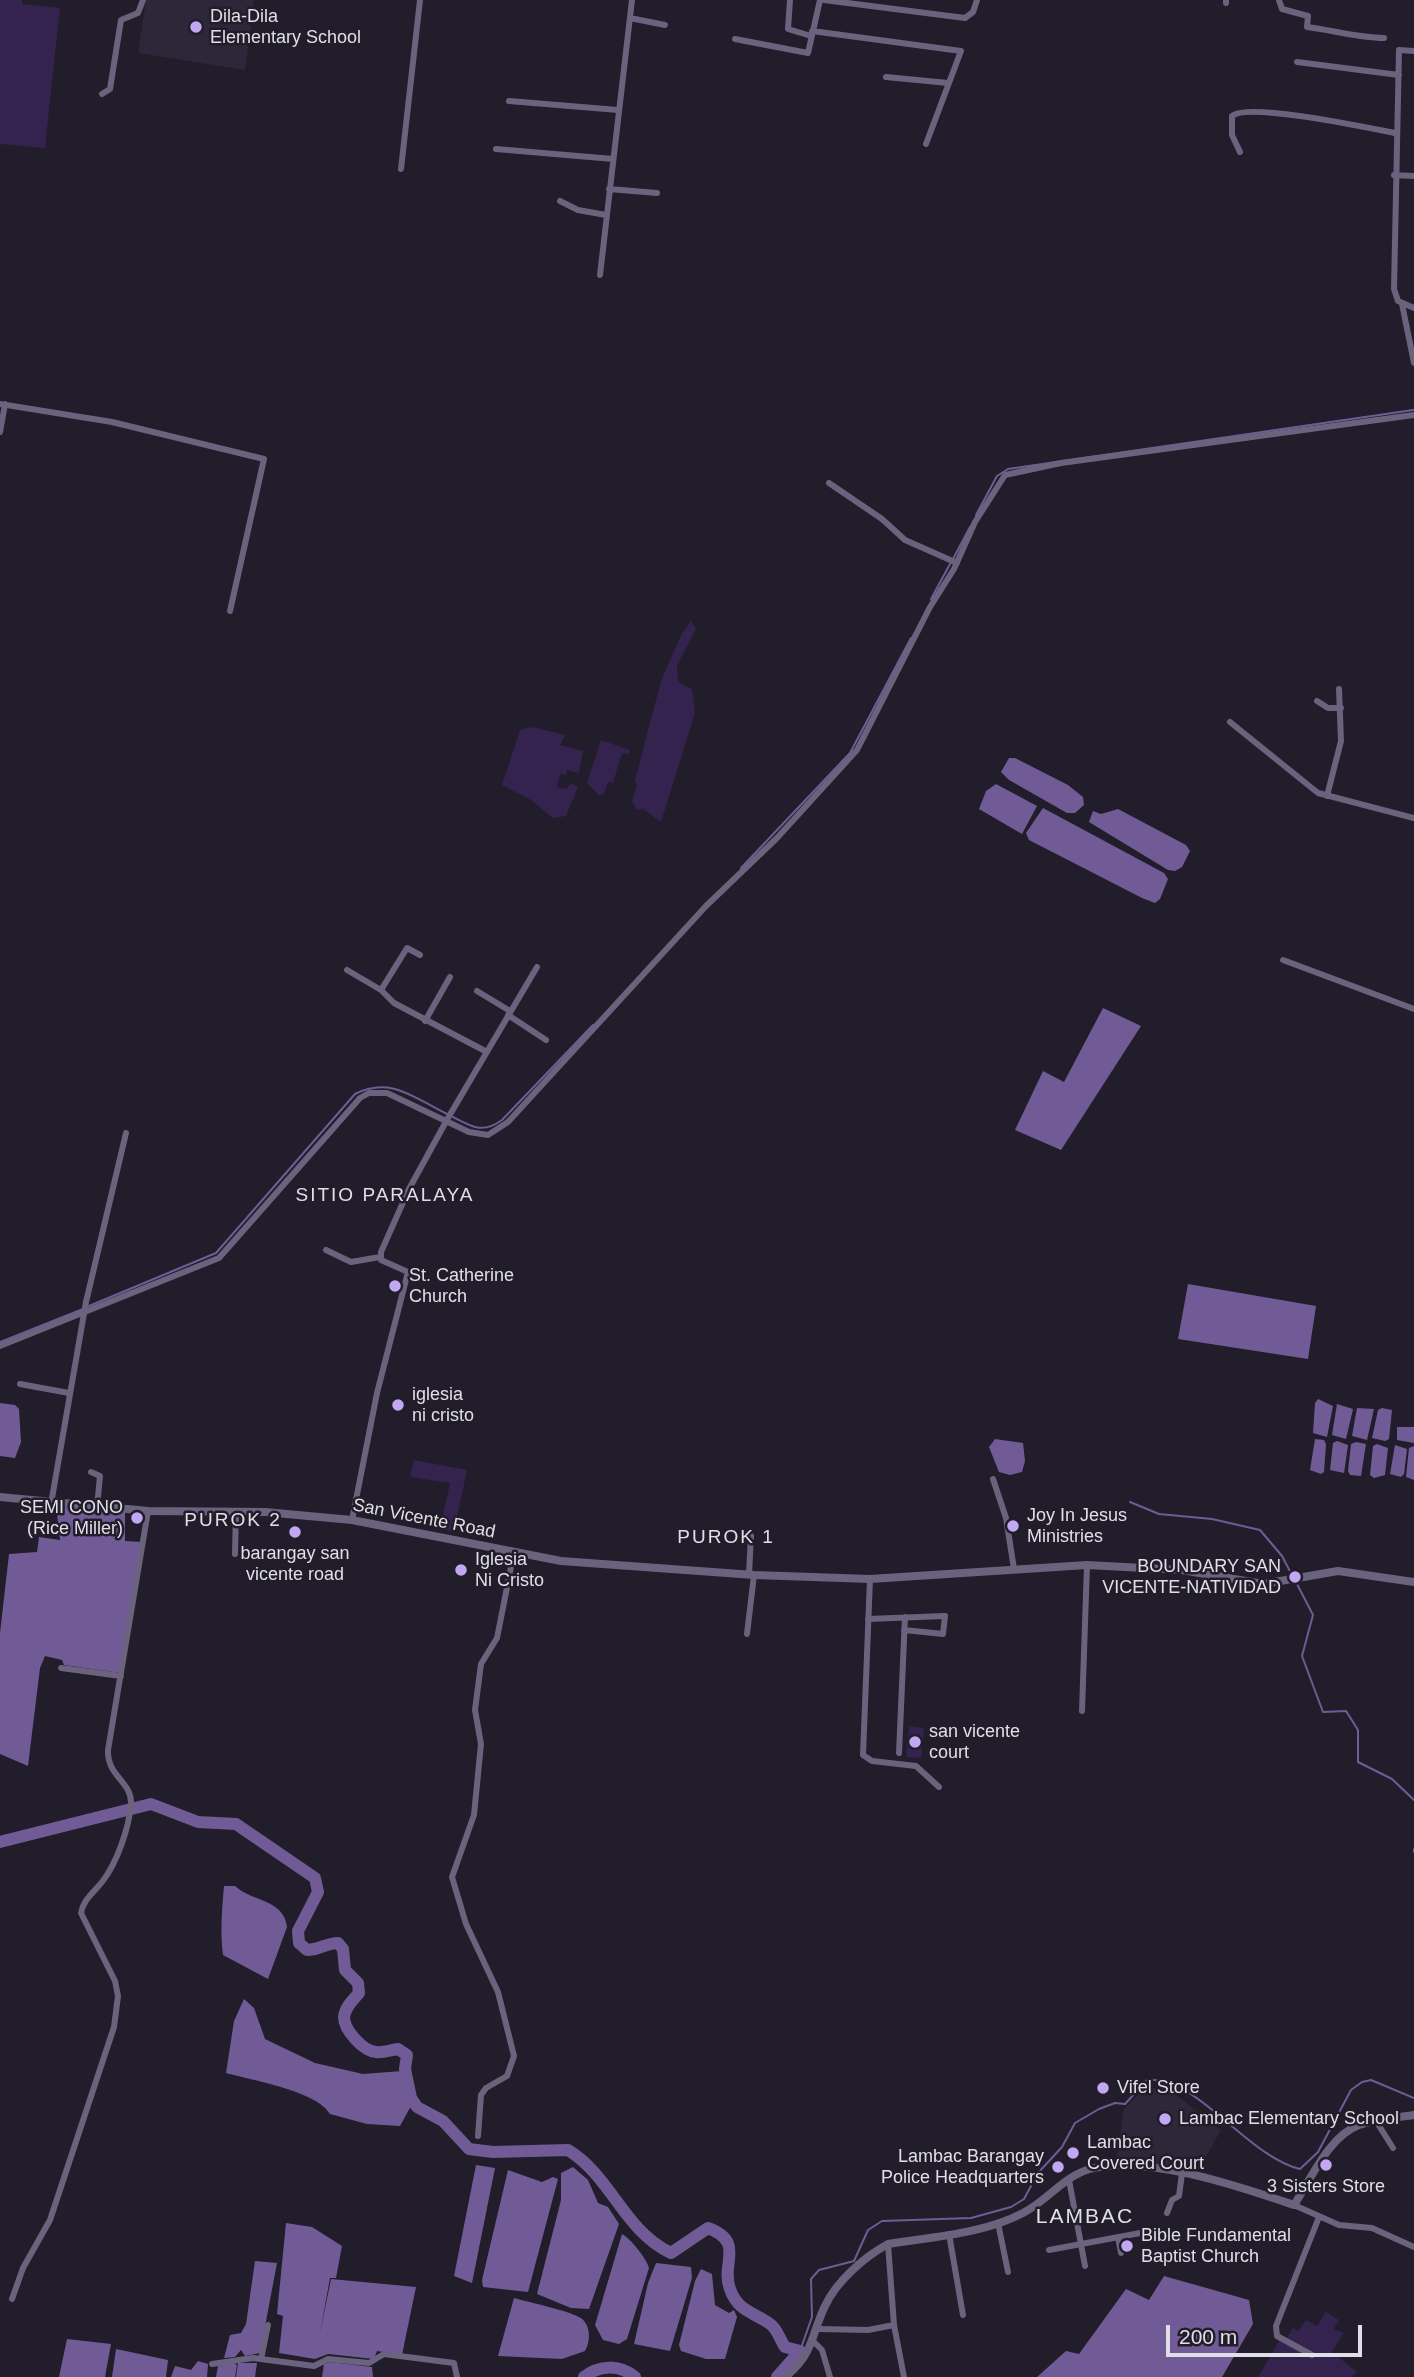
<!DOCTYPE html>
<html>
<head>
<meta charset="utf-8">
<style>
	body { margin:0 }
	#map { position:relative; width:1414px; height:2377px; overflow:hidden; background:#211d2a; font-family:Arial,sans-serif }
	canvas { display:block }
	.scale { position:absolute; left:1166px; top:2325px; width:196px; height:32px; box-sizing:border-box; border:4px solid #e0dee6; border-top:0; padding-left:9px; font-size:21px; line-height:24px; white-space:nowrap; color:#e0dee6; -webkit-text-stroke:5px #211d2a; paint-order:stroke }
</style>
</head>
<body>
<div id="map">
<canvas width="1414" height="2377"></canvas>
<div class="scale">200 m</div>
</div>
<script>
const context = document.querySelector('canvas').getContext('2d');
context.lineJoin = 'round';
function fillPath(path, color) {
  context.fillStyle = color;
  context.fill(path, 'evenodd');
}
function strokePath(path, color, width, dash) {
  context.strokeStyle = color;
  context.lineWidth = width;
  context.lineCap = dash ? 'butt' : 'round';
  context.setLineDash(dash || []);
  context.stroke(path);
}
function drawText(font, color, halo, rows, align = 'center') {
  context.font = font + ' Arial,sans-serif';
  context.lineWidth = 5;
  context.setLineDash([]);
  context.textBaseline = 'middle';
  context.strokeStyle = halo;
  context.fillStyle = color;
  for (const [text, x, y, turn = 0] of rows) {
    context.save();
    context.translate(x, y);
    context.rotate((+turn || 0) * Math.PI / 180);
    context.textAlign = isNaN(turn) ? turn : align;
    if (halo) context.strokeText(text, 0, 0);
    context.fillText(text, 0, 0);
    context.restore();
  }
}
fillPath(new Path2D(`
	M 146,0 L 254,0 L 245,70 L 138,53 Z
	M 1145,2088 L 1167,2088 L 1221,2130 L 1198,2171 L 1116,2163 L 1124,2109 Z`), '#2d2739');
fillPath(new Path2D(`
	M 0,0 L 22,0 L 22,4 L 60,8 L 45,148 L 0,144 Z
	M 691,621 L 696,629 L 677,665 L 678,682 L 692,689 L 695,713 L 661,822 L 643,809 L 637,810 L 632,802 L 637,785 L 635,780 L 661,681 L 682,633 Z
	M 532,727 L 565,735 L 560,745 L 583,751 L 579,773 L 567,770 L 566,775 L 560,774 L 557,787 L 567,789 L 570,783 L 578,787 L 566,816 L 553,818 L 531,800 L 502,785 L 520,730 Z
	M 601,740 L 630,750 L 629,754 L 622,753 L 613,783 L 608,782 L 604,794 L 599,795 L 587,783 Z
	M 414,1460 L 467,1470 L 454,1532 L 440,1528 L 450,1483 L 410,1477 Z
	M 909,1726 L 924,1728 L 921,1758 L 906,1757 Z
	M 1326,2312 L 1339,2320 L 1334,2329 L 1344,2333 L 1332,2352 L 1357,2372 L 1351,2377 L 1258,2377 L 1281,2338 L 1286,2339 L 1293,2328 L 1298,2331 L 1306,2320 L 1317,2326 Z`), '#34234f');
fillPath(new Path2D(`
	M 1009,758 L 1015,758 L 1068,785 L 1083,797 L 1084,805 L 1075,813 L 1067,813 L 1009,780 L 1001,772 Z
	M 996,784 L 1037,806 L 1022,834 L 979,809 L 986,791 Z
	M 1043,808 L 1164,873 L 1168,879 L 1160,899 L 1155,903 L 1142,898 L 1029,840 L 1026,833 Z
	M 1118,809 L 1186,845 L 1190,851 L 1182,867 L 1175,871 L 1168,870 L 1089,822 L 1093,811 L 1101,814 Z
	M 1103,1008 L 1141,1026 L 1061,1150 L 1015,1130 L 1043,1071 L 1064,1082 Z
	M 1188,1284 L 1316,1306 L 1308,1359 L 1178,1339 Z
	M 1318,1399 L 1333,1406 L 1327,1437 L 1313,1433 L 1315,1403 Z
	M 0,1403 L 15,1405 L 19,1409 L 21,1442 L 15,1458 L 0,1456 Z
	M 1337,1404 L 1353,1409 L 1346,1439 L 1332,1435 Z
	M 1357,1408 L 1374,1409 L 1367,1440 L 1352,1436 Z
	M 1382,1408 L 1392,1410 L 1389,1439 L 1385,1441 L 1372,1438 L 1378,1410 Z
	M 1397,1427 L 1414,1427 L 1414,1443 L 1397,1440 Z
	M 995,1439 L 1023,1443 L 1025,1461 L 1022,1472 L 1010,1475 L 999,1472 L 989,1447 Z
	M 1315,1439 L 1324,1440 L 1326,1444 L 1324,1472 L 1321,1474 L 1310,1470 Z
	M 1337,1441 L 1348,1445 L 1344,1473 L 1330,1470 L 1333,1443 Z
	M 1356,1442 L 1366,1444 L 1361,1476 L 1350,1475 L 1348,1471 L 1351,1444 Z
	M 1377,1444 L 1388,1448 L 1385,1475 L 1374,1478 L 1370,1475 L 1373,1446 Z
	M 1395,1445 L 1407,1449 L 1404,1474 L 1401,1477 L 1390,1474 Z
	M 1414,1446 L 1414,1480 L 1406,1477 L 1409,1448 Z
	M 56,1505 L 125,1512 L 125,1541 L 142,1542 L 120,1673 L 64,1665 L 62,1660 L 45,1656 L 40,1668 L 28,1766 L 0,1754 L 0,1633 L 9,1554 L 37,1552 L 39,1537 L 60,1540 Z
	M 224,1886 L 235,1886 C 252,1902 284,1899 287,1927 L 268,1979 L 223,1955 C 220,1932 222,1909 224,1886 Z
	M 244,1999 L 254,2008 L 265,2039 L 315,2063 L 363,2074 L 402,2071 L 411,2106 L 400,2126 L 367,2124 L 330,2114 C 317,2091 251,2080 226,2073 L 234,2021 Z
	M 476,2165 L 495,2168 L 472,2283 L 454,2276 Z
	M 573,2167 L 588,2180 L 598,2203 L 608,2207 L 619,2224 L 589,2309 L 571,2308 L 537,2294 L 561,2200 L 561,2173 Z
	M 508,2170 L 542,2182 L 553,2177 L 558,2179 L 528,2292 L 483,2287 L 482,2280 Z
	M 286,2223 L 312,2227 L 342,2246 L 336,2278 L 330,2278 L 320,2333 L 331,2279 L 416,2287 L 402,2355 L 377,2351 L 374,2359 L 328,2354 L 315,2359 L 279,2353 L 283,2316 L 277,2314 Z
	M 622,2234 C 630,2238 647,2259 649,2268 L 627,2339 L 619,2344 L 603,2340 L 595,2325 Z
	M 255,2261 L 277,2263 L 260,2353 L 245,2356 L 241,2350 L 235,2357 L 224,2358 L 230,2335 L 241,2333 L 246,2324 Z
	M 656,2263 L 691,2267 L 692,2278 L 670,2351 L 634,2344 L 648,2283 Z
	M 701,2269 L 712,2274 L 715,2305 L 729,2313 L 734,2310 L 737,2317 L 725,2359 L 706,2359 L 681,2351 L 679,2345 L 695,2281 Z
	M 1164,2276 L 1249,2300 L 1253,2324 L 1222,2377 L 1037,2377 L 1066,2351 L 1079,2354 L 1126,2289 L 1149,2300 Z
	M 514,2298 C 531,2303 566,2310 579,2317 C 591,2323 591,2341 585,2351 L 562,2359 L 498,2356 Z
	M 67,2339 L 111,2344 L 105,2377 L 59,2377 Z
	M 116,2349 L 168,2360 L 166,2377 L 112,2377 Z
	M 198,2361 L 208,2364 L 207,2377 L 171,2377 L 175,2366 L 191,2370 Z
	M 330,2362 L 372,2367 L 373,2377 L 322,2377 L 324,2364 Z
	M 233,2363 L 237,2365 L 235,2377 L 216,2377 L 218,2366 Z
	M 238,2363 L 257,2363 L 255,2377 L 236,2377 Z`), '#715b97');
strokePath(new Path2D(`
	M 976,515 L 997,476 L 1008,469 L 1413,410
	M 953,559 L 970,527
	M 931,599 L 950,564
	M 741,868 L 850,753 L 911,638
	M 453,1117 C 472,1127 483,1134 502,1120 L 593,1025
	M 89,1306 L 216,1253 L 355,1094 C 391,1076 414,1098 447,1114
	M 0,1342 L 83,1309
	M 1130,1502 L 1159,1514 L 1212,1519 L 1260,1530 L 1282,1556 L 1293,1577
	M 1296,1582 L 1313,1615 L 1302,1656 L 1323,1712 L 1346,1711 L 1358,1730 L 1358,1762 L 1392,1779 L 1414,1800
	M 1414,1849 L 1414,1852
	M 800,2351 L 812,2317 L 811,2279 L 819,2270 L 854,2261 L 868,2230 L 882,2221 L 971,2218 L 1011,2207 L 1024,2199 L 1038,2173 L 1062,2147 L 1075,2123 L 1099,2109 L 1115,2103 L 1125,2104 L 1147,2080 C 1196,2075 1248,2157 1300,2169 L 1318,2152 L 1351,2090 L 1362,2082 L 1371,2080 L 1414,2098`), '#715b97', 2);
strokePath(new Path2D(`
	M 0,1842 L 151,1804 L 198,1822 L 236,1824 L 315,1878 L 318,1892 L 298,1931 L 299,1943 L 307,1950 C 318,1950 327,1943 338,1943 L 343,1949 L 345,1970 L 358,1983 L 359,1993 C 353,2000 345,2007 344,2017 C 344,2030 363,2051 376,2052 C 383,2053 391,2050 398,2049 L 407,2055 L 405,2069 L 411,2098 L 417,2107 L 443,2121 L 469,2149 L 493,2152 L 568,2150 C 611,2176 624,2231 671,2253 L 708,2228 C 746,2242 720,2264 730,2289 C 738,2312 754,2312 770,2324 C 777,2328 780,2340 785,2347 L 800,2351 L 777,2377
	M 584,2377 C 599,2365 619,2364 635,2377`), '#715b97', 12);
strokePath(new Path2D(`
	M 790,0 L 788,29 L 811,36
	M 824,0 L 965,18 L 973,12 L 977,0
	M 1279,0 L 1282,9 L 1308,16 L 1307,27 C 1332,30 1358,38 1384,38
	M 1226,3 L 1226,0
	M 630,18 L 665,25
	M 812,31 L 961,51 L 926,144
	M 735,39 L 808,53 L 820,0
	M 1414,51 L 1399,50 L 1394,289 L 1398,301 L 1414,308
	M 1297,62 L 1399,75
	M 886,77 L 948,83
	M 102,94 L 110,89 L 121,20 L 138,13 L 143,0
	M 509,101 L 618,110
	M 496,149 L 613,159
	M 1240,152 L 1232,135 L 1232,116 C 1248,102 1369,128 1395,133
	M 401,169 L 420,0
	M 1394,175 L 1414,176
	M 609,189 L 657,193
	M 560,201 L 578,210 L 606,215
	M 600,275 L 632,0
	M 1402,304 L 1414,363
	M 0,404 L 112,422 L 264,459 L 230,611
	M 0,432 L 5,404
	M 829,483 L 882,519 L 905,540 L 957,563
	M 1317,701 L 1328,708 L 1341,708
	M 1230,722 L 1318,793 L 1414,818
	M 1327,796 L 1341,741 L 1339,689
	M 1283,960 L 1414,1009
	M 347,970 L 381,990 L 394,1003 L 487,1052
	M 381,990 L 407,948 L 420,955
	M 477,991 L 510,1011
	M 508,1015 L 546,1040
	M 425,1021 L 450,977
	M 326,1250 L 351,1262 L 380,1257
	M 0,1346 L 219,1258 L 360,1098 L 369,1093 L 387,1093 L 469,1132 L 488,1135 L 508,1122 L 706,906 L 777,838 L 857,750 L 930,607 L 954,569 L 975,522 L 1005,475 L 1061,463 L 1414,415
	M 20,1384 L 69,1393
	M 91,1472 L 100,1476 L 97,1507
	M 993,1479 L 1006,1518 L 1014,1569
	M 51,1504 L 86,1302 L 126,1133
	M 352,1520 L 377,1393 L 408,1272 L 381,1260 L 381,1252 L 409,1189 L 448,1118 L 537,967
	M 235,1554 L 236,1512
	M 749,1574 L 751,1536
	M 870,1579 L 863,1755 L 872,1761 L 916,1766 L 939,1787
	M 868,1619 L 945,1616 L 943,1634 L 904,1630
	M 747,1634 L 754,1575
	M 61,1668 L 121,1676
	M 1082,1711 L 1087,1565
	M 899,1753 L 905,1617
	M 1376,2121 L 1393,2148
	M 478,2136 L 481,2095 L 486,2088 L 507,2076 L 514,2056 L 498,1992 L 466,1924 L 452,1877 L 474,1815 L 481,1744 L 475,1710 L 481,1664 L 497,1638 L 514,1552
	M 1069,2180 L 1085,2266
	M 1294,2205 L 1339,2225 L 1372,2228 L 1414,2247
	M 1167,2213 L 1172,2200 L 1179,2196 L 1182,2173
	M 998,2223 L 1008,2272
	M 949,2234 L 963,2315
	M 1118,2237 L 1121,2253
	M 888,2244 L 894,2325 L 904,2377
	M 1049,2250 L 1151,2231
	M 12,2299 L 23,2268 L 50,2220 L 114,2027 L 118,1996 L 115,1981 L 81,1913 C 83,1900 94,1892 102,1882 C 117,1863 129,1828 131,1804 C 132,1781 107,1777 108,1750 L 148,1511
	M 818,2329 L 868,2330 L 894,2325
	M 814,2342 L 822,2350 L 830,2377
	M 1312,2355 L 1277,2336 L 1276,2326 L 1319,2217
	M 261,2359 L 268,2325
	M 212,2364 L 253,2358 L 314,2366 L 328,2359 L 369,2363 L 384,2354 L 454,2363 L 457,2377`), '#6b637d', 6);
strokePath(new Path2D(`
	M 0,1497 L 148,1511 L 265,1512 L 352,1520 L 561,1561 L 754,1575 L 870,1579 L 1087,1565 L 1182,1570 L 1263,1584 L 1338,1571 L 1414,1582
	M 785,2377 C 814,2354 811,2335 825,2306 C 836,2282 864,2257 888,2244 C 932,2237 983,2234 1023,2213 C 1047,2201 1064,2176 1090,2169 C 1146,2154 1241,2187 1294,2205 C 1311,2179 1329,2136 1359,2125 C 1377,2119 1396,2118 1414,2115`), '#6b637d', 8);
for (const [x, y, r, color] of [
	[196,27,7,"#c2a8f3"],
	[395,1286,7,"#c2a8f3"],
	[398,1405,7,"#c2a8f3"],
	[137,1518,7,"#c2a8f3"],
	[1013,1526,7,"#c2a8f3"],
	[295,1532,7,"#c2a8f3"],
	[461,1570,7,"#c2a8f3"],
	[1295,1577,7,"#c2a8f3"],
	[915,1742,7,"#c2a8f3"],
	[1103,2088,7,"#c2a8f3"],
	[1165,2119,7,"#c2a8f3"],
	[1073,2153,7,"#c2a8f3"],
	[1326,2165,7,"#c2a8f3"],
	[1058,2167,7,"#c2a8f3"],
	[1127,2246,7,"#c2a8f3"]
]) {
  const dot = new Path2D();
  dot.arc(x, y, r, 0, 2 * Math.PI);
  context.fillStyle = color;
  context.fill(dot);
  strokePath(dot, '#211d2a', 2.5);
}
drawText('18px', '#e0dee6', '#211d2a', [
	["Dila-Dila",210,17],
	["Elementary School",210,38],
	["St. Catherine",409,1276],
	["Church",409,1297],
	["iglesia",412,1395],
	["ni cristo",412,1416],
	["SEMI CONO",123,1508,"right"],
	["(Rice Miller)",123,1529,"right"],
	["Joy In Jesus",1027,1516],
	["Ministries",1027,1537],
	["barangay san",295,1554,"center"],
	["vicente road",295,1575,"center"],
	["Iglesia",475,1560],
	["Ni Cristo",475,1581],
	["BOUNDARY SAN",1281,1567,"right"],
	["VICENTE-NATIVIDAD",1281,1588,"right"],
	["san vicente",929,1732],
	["court",929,1753],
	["Vifel Store",1117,2088],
	["Lambac Elementary School",1179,2119],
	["Lambac",1087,2143],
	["Covered Court",1087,2164],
	["Lambac Barangay",1044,2157,"right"],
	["Police Headquarters",1044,2178,"right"],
	["3 Sisters Store",1326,2187,"center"],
	["Bible Fundamental",1141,2236],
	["Baptist Church",1141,2257]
], 'left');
drawText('18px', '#e0dee6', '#211d2a', [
	["San Vicente Road",424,1519,11]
]);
context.letterSpacing = '2px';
drawText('19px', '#e0dee6', '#211d2a', [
	["SITIO PARALAYA",385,1196],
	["PUROK 2",233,1521],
	["PUROK 1",726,1538]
]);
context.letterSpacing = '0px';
context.letterSpacing = '2px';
drawText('21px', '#e0dee6', '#211d2a', [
	["LAMBAC",1085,2217]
]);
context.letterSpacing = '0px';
</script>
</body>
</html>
